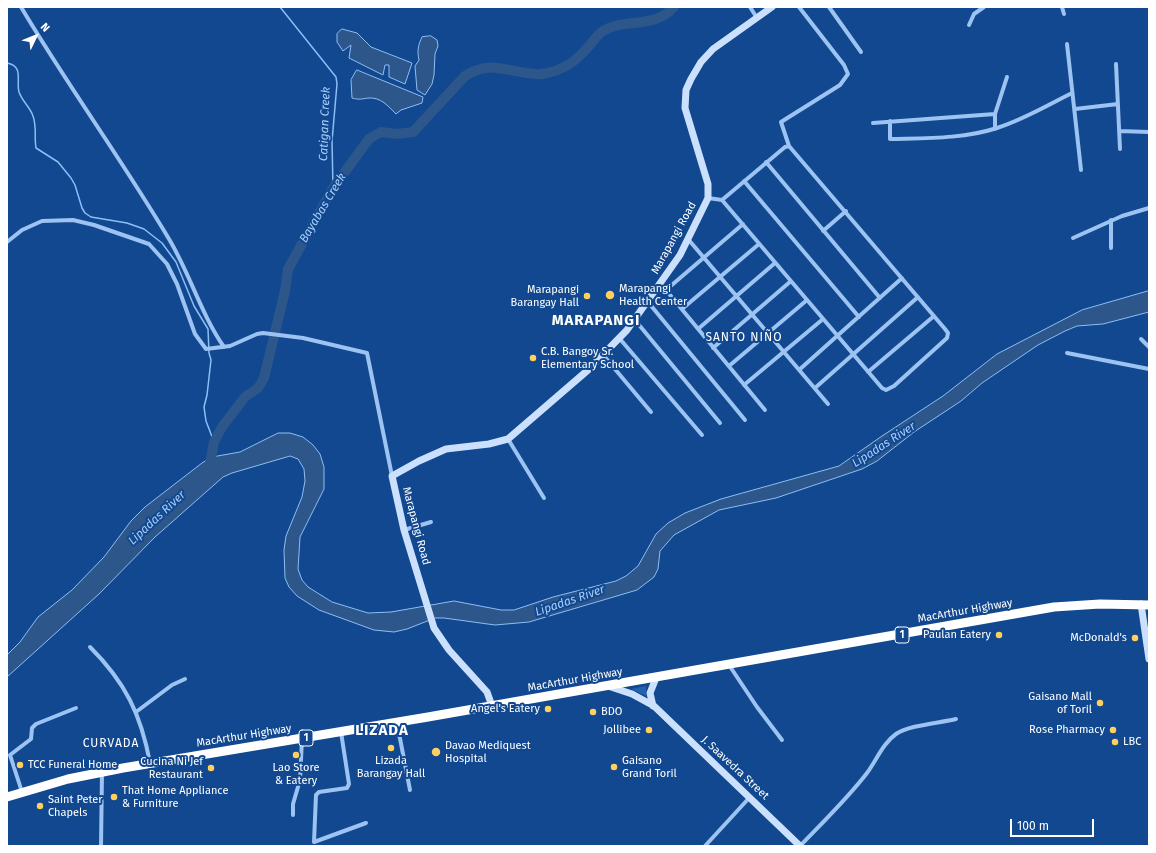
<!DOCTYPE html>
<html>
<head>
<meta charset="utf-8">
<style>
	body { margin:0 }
	#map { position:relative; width:1156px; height:853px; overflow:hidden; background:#114890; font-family:"Fira Sans",sans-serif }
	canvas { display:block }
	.frame { position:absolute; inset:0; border:8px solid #fff; pointer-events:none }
	.north { position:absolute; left:16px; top:16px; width:40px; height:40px; -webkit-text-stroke:3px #114890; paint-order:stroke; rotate:47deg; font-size:11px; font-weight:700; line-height:16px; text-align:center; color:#fff }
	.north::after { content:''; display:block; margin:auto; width:14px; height:18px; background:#fff; clip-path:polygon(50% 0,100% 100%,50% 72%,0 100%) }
	.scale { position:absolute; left:1010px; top:819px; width:84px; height:18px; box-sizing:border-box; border:2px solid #fff; border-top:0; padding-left:5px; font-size:12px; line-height:14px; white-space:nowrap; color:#fff; -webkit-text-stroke:3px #114890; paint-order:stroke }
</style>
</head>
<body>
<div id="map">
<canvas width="1156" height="853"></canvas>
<div class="frame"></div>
<div class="north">N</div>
<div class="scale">100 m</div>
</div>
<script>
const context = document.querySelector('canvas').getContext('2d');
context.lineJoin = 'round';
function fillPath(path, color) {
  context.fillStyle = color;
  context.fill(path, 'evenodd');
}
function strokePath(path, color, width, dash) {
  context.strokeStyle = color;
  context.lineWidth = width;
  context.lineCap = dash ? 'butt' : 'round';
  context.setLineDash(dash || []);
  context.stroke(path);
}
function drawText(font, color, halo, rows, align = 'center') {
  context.font = font + ' "Fira Sans",sans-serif';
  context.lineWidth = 4;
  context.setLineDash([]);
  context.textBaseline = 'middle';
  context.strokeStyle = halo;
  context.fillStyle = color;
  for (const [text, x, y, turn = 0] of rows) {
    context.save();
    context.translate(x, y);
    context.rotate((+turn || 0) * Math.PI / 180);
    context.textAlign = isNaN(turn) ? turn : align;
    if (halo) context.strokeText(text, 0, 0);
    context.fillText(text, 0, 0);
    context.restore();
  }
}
fillPath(new Path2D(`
	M 646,686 L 646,696 L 631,689 Z`), '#2362af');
const water = new Path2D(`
	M 342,29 L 357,33 L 371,47 L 412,63 L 405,84 L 389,77 L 389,65 L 385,65 L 383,75 L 349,58 L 351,45 L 343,51 L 337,42 L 337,34 Z
	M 431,36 L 437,40 L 438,46 L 435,54 L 434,75 L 432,84 L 425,95 L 417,90 L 415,66 L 419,60 C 417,51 418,45 422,37 Z
	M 357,70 L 423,97 L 422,103 L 401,110 L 396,114 C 388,106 381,97 368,98 C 362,99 359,100 352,98 L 351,80 Z
	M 1149,291 L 1149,312 L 1103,324 L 1077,326 L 1065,331 L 1038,345 L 982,383 L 961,401 L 914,432 L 877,461 L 862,469 L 776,498 L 719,510 L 674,535 L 660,551 L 658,569 L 654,577 L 637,590 L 529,622 L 495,625 L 444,618 L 435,618 L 407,629 L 394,632 L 374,630 L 319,610 L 297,596 L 289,587 L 285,578 L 284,550 L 286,536 L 302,497 L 305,481 L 304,469 L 298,459 L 290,456 L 232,473 L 223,477 L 155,537 L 99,594 L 7,677 L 7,655 L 20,642 L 38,617 L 72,590 L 104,557 L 131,521 L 145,507 L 202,463 L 212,457 L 240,452 L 278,433 L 290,433 L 303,437 L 313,445 L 320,454 L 324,467 L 324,489 L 300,537 L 298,569 L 302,580 L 308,587 L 332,602 L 368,613 L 391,612 L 454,601 L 501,610 L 514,610 L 553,597 L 616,581 L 626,576 L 638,566 L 656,534 L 668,523 L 685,513 L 721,499 L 839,466 L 882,436 L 943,396 L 997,354 L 1082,310 Z`);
fillPath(water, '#2d568b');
strokePath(water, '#8dbef6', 1);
strokePath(new Path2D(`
	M 280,7 L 336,77 L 337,84 L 332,141 L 333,188
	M 7,63 C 24,66 16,81 19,92 C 22,101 30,107 33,116 C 37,127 34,137 36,148 L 58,162 L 71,178 L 75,185 L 82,208 L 85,213 L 91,217 L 127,223 L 144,229 L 162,243 L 176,262 L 194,306 L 208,329 L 209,353 L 211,360 L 207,395 L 204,407 L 206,421 L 214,442`), '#8dbef6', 1.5);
strokePath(new Path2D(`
	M 209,469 L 214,442 L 222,427 L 245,397 L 258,388 L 264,378 L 285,291 L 288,269 L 333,188 L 369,139 L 381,132 L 397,134 L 413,132 L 465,76 C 488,61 502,70 527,73 C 532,73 537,75 542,74 C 565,70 575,62 590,45 C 594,40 598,34 603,31 C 626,17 653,30 674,7`), '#2d568b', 10);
strokePath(new Path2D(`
	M 21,7 C 68,86 122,160 169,239 C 190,274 201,314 224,347
	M 750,7 L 757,18
	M 829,7 L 861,52
	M 1062,7 L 1064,14
	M 969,25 L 974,14 L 984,7
	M 1067,44 L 1081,170
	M 1116,64 L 1120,149
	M 1075,109 L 1118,104
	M 890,121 L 890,139 C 926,138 963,139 997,128 C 1023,120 1048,105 1072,93
	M 873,123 L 995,114
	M 995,129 L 995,114 L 1007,77
	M 1119,131 L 1149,132
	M 766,162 L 880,298
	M 744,181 L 859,317
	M 708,198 L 722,200 L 882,388 L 886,390 L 894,386 L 947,338 L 948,333 L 945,329 L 789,146 L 781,122 L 840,85 L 848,74 L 844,65 L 799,7
	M 722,200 L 785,147 L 789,146
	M 823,231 L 846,211
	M 1073,238 L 1122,216 L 1149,208
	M 688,239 L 828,404
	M 7,242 L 22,230 L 42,221 L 73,220 L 94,225 L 149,244 L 167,264 L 177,284 L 195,334 L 206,349 L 230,346 L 257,334 L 263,333 L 303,338 L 367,353 L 392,476
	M 1111,248 L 1111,220
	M 661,284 L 765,410
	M 666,290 L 743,224
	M 648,302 L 745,420
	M 682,309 L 759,244
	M 635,320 L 720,423
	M 698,329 L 775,263
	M 620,339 L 702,435
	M 1141,339 L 1149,347
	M 713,348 L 791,281
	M 1067,353 L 1149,369
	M 604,356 L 651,412
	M 729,366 L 807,300
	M 799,370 L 902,278
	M 868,372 L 934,316
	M 744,385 L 823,319
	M 815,388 L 918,297
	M 508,439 L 544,498
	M 404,530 L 431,522
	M 90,647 C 125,682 141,714 150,763
	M 729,665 L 757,707 L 782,740
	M 136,712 L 172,685 L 185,679
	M 397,723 L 410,790
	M 341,732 L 349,784 L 347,788 L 319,792 L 316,795 L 314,842 L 366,823
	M 22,792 L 10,755 L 31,739 L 32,728 L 36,724 L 76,708
	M 293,815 L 293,804 L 300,780 L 302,739
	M 101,846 L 102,772
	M 705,846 L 750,797
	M 800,846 C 823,822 847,799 867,773 C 876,761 883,743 896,734 C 909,725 940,723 956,719`), '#9cc3f2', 4);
strokePath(new Path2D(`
	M 1141,604 L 1149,659
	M 608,686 L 632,694 L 654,706 L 800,846
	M 492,706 L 487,692 L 449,650 L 434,628 L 404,530 L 392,476 L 419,461 L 446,449 L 489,444 L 508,439 L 588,370 L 627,330 L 680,255 L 708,198 L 708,184 L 685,108 L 686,90 L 691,79 L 701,62 L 713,49 L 772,7
	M 653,706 L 650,693 L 656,678`), '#cbe0fc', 7);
strokePath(new Path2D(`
	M 7,797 L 68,779 L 123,768 L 428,717 L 1054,607 L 1100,604 L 1149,605`), '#fff', 9);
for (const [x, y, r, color] of [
	[610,295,5,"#ffd05d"],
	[587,296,4,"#ffd05d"],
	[533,358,4,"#ffd05d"],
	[999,635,4,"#ffd05d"],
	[1135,638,4,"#ffd05d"],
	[1100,703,4,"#ffd05d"],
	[548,709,4,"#ffd05d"],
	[593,712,4,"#ffd05d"],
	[649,730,4,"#ffd05d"],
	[1113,730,4,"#ffd05d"],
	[1115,742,4,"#ffd05d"],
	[391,748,4,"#ffd05d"],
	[436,752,5,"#ffd05d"],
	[296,755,4,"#ffd05d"],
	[20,765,4,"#ffd05d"],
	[614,767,4,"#ffd05d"],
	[211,768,4,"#ffd05d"],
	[114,797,4,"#ffd05d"],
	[40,806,4,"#ffd05d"]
]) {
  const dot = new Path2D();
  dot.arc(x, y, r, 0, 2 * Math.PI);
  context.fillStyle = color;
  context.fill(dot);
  strokePath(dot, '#114890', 1.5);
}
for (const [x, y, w] of [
	[902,635,14],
	[306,738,14]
]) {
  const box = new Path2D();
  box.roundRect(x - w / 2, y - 8, w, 16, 3);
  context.fillStyle = '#114890';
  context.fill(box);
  strokePath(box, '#fff', 1);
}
drawText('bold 10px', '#fff', null, [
	["1",902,635],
	["1",306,738]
]);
drawText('11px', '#fff', '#114890', [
	["Marapangi Road",674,238,-61],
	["Marapangi Road",416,526,75],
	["MacArthur Highway",965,611,-10],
	["MacArthur Highway",575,680,-10],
	["MacArthur Highway",244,736,-9],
	["J. Saavedra Street",735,768,43]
]);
drawText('11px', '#fff', '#114890', [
	["Marapangi",619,289],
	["Health Center",619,302],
	["Marapangi",579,290,"right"],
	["Barangay Hall",579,303,"right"],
	["C.B. Bangoy Sr.",541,352],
	["Elementary School",541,365],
	["Paulan Eatery",991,635,"right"],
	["McDonald's",1127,638,"right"],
	["Gaisano Mall",1092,697,"right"],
	["of Toril",1092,710,"right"],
	["Angel's Eatery",540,709,"right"],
	["BDO",601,712],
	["Jollibee",641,730,"right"],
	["Rose Pharmacy",1105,730,"right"],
	["LBC",1123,742],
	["Davao Mediquest",445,746],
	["Hospital",445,759],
	["Lizada",391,761,"center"],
	["Barangay Hall",391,774,"center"],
	["Gaisano",622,761],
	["Grand Toril",622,774],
	["Cucina Ni Jef",203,762,"right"],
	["Restaurant",203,775,"right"],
	["TCC Funeral Home",28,765],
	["Lao Store",296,768,"center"],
	["& Eatery",296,781,"center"],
	["That Home Appliance",122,791],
	["& Furniture",122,804],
	["Saint Peter",48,800],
	["Chapels",48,813]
], 'left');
drawText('italic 12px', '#a8cdf9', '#114890', [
	["Catigan Creek",325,124,-88],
	["Bayabas Creek",323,208,-59],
	["Lipadas River",884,445,-33],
	["Lipadas River",157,518,-43],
	["Lipadas River",570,601,-19]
]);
context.letterSpacing = '1px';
drawText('12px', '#fff', '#114890', [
	["SANTO NIÑO",744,338],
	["CURVADA",111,744]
]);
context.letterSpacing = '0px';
context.letterSpacing = '1px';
drawText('bold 15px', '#fff', '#114890', [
	["MARAPANGI",596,321],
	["LIZADA",382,731]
]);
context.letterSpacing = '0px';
</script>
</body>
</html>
